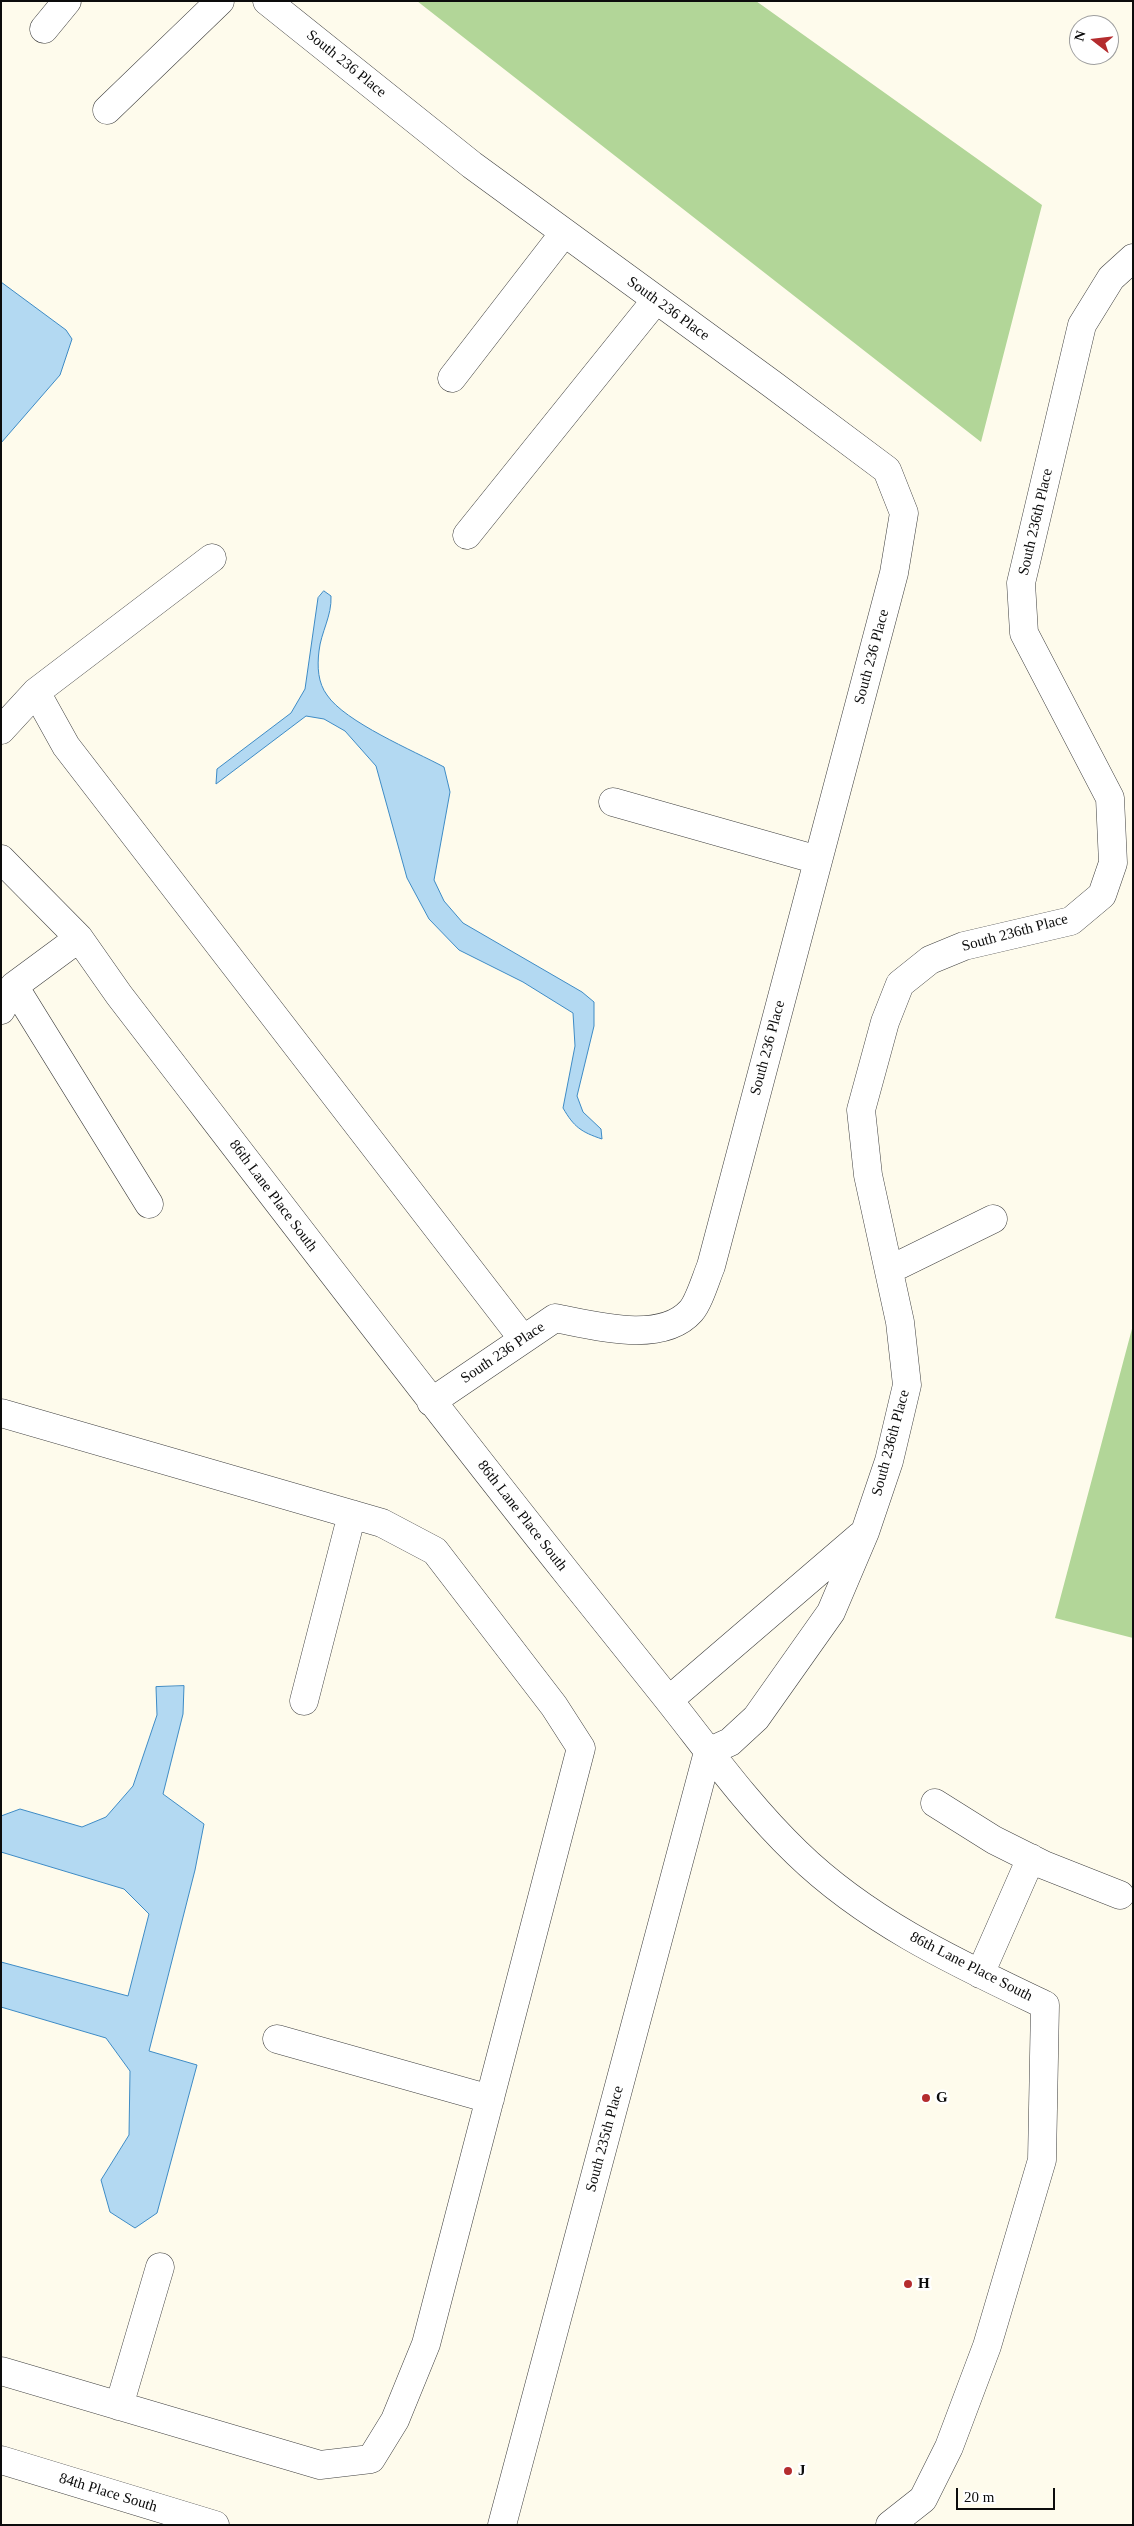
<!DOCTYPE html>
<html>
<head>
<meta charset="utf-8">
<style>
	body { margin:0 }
	#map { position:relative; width:1134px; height:2526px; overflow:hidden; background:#fefbec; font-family:"Times New Roman",serif }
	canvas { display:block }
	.frame { position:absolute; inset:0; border:2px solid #0c0c0c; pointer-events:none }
	.north { position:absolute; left:1069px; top:15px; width:50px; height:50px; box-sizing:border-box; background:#fff; border:1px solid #9e9e9e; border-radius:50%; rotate:286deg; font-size:14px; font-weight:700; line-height:20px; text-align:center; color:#0c0c0c }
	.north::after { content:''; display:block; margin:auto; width:18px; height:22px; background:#b42c2e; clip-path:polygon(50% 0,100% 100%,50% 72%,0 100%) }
	.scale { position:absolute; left:956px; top:2488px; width:99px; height:22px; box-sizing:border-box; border:2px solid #0c0c0c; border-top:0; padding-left:6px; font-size:15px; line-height:18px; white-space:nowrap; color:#0c0c0c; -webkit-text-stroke:4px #fff; paint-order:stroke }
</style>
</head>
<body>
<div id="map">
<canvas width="1134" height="2526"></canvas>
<div class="frame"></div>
<div class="north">N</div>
<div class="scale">20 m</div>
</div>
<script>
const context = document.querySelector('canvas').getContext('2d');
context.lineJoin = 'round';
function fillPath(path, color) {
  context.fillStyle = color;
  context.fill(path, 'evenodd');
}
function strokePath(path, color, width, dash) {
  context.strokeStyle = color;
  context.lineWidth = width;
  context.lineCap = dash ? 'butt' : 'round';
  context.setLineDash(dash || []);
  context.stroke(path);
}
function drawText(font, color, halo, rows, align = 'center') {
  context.font = font + ' "Times New Roman",serif';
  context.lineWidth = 5;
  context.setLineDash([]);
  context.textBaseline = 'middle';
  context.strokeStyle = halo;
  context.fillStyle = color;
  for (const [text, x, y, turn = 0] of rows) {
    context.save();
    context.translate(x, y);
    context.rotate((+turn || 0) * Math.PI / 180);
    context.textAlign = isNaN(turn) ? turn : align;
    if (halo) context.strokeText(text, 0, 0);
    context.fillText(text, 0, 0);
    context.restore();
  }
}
fillPath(new Path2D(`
	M 417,1 L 756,1 L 1042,205 L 981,442 Z
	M 1133,1325 L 1133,1638 L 1055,1618 Z`), '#b2d698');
const water = new Path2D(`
	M 1,282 L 66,330 L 72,339 L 60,375 L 1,443 Z
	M 324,591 L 331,596 C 332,616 321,632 319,651 C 317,667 318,683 327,695 C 345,722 414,751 444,767 L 450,792 L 434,880 L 444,901 L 463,923 L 582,992 L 594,1002 L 594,1026 L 577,1096 L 583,1112 L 601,1129 L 602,1139 C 581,1132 574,1127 563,1108 L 575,1046 L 573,1013 L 523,982 L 459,950 L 429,919 L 407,878 L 376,766 L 345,731 L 324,719 L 306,716 L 216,784 L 217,769 L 291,713 L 305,689 L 318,598 Z
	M 184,1686 L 183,1714 L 163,1794 L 204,1824 L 195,1870 L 149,2051 L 197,2065 L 157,2213 L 135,2228 L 110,2212 L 101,2180 L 129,2135 L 130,2071 L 106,2038 L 1,2007 L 1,1962 L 128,1996 L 149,1914 L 124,1889 L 1,1852 L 1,1816 L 20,1809 L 82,1827 L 106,1817 L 133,1786 L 157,1715 L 156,1687 Z`);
fillPath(water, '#b3d9f2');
strokePath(water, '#3e8bc5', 1);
const minor = new Path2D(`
	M 267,1 L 472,165 L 772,384 L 887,470 L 904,513 L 894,573 L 711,1266 C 706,1278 699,1302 691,1311 C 661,1345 592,1325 555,1318 L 431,1402
	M 44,29 L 67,1
	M 107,110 L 220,1
	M 452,378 L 564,233
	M 467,535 L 656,300
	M 36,692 L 66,746 L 523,1339
	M 1,730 L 36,692 L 212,558
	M 613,802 L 818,860
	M 1,859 L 79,938 L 119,995 C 269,1190 418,1386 571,1578 C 603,1618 635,1658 667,1698 C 709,1751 748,1806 797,1853 C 868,1922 957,1963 1045,2005 L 1042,2160 L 987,2346 L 949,2447 L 923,2499 L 890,2525
	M 14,986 L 149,1204
	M 1,1010 L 14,986 L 79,938
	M 889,1270 L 993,1219
	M 1,1413 L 382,1523 L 435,1551 L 554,1706 L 581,1748 L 426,2344 L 395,2420 L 371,2459 L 320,2465 L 1,2371
	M 669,1700 L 860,1536
	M 304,1701 L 352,1514
	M 935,1803 L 994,1840 L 1044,1865 L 1120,1895
	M 980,1974 L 1031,1858
	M 277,2039 L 490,2099
	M 119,2406 L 160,2267
	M 1,2460 L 215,2525
	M 502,2525 L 708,1752 L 730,1742 L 756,1718 L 831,1612 L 865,1532 L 889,1461 L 907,1385 L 900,1322 L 868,1175 L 861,1110 L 885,1022 L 900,984 L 930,960 L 964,946 L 1071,921 L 1102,895 L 1113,863 L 1110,798 L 1024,633 L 1021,583 L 1082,325 L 1111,278 L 1133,258`);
strokePath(minor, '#3f3f3f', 29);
strokePath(minor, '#fff', 28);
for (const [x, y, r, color] of [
	[926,2098,5,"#b42c2e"],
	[908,2284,5,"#b42c2e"],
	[788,2471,5,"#b42c2e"]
]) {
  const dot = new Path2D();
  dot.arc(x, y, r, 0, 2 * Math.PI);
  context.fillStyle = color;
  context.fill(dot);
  strokePath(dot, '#fff', 2);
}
drawText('15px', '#0c0c0c', '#fff', [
	["South 236 Place",346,64,39],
	["South 236 Place",668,309,36],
	["South 236th Place",1036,522,-77],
	["South 236 Place",872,657,-75],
	["South 236th Place",1015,933,-15],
	["South 236 Place",768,1048,-75],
	["86th Lane Place South",273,1196,53],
	["South 236 Place",503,1353,-34],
	["South 236th Place",891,1443,-75],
	["86th Lane Place South",522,1516,52],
	["86th Lane Place South",971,1967,27],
	["South 235th Place",605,2139,-75],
	["84th Place South",108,2493,17]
]);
drawText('bold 15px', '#0c0c0c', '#fff', [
	["G",936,2098],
	["H",918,2284],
	["J",798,2471]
], 'left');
</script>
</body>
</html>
